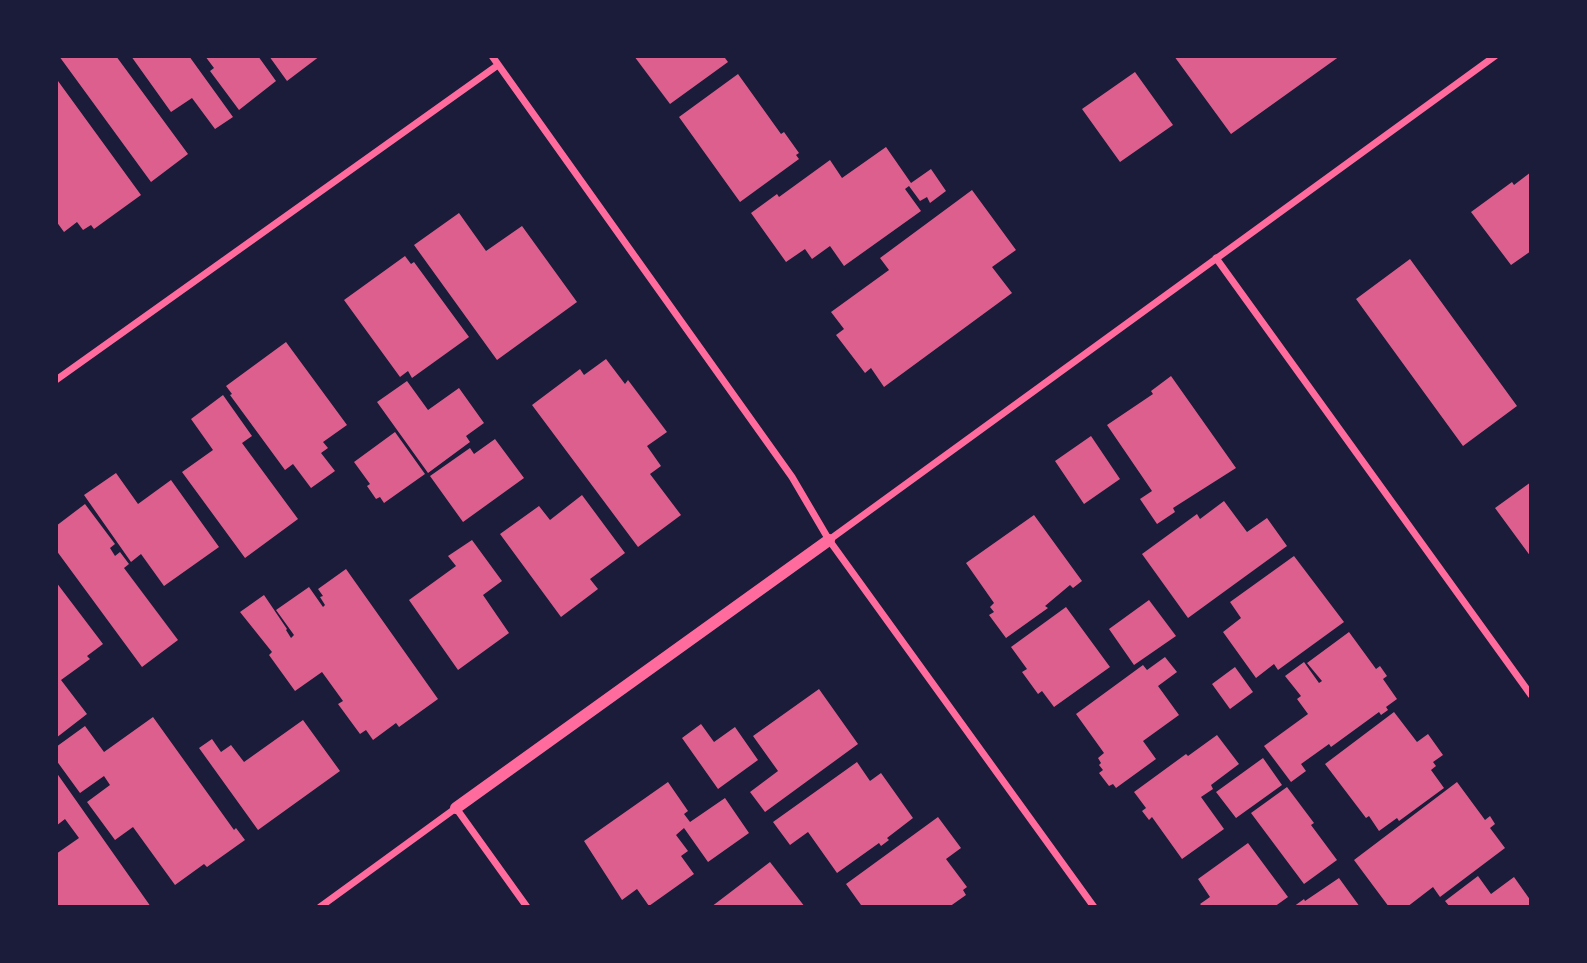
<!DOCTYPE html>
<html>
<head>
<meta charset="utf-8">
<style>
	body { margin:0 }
	#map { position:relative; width:1587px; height:963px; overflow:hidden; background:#1b1b3a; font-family:Helvetica,sans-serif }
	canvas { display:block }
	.frame { position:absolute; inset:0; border:58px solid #1b1b3a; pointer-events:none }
</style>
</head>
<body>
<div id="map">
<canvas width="1587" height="963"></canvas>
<div class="frame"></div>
</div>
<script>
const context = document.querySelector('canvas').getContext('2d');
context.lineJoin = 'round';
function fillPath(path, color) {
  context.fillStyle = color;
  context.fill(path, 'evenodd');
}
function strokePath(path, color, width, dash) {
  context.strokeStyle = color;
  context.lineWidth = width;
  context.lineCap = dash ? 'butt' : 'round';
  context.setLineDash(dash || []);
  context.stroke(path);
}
fillPath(new Path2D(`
	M 59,56 L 116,56 L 188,154 L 151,182 Z
	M 131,56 L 189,56 L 233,117 L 215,129 L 192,98 L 171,112 Z
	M 205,56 L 258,56 L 276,81 L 239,110 L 210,71 L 214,68 Z
	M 269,56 L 320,56 L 287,81 Z
	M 634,56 L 729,56 L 725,58 L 728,62 L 670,104 Z
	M 1174,56 L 1340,56 L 1231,134 Z
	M 1135,72 L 1173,125 L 1120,162 L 1082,109 Z
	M 738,74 L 781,134 L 784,132 L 799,153 L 796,155 L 799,159 L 740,202 L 679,117 Z
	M 58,81 L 141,195 L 94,229 L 91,225 L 83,230 L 77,222 L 64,232 L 56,221 L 56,83 Z
	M 886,147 L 911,183 L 931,169 L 946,191 L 930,203 L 927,197 L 920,201 L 909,186 L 905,189 L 921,211 L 844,266 L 830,246 L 812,259 L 805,249 L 786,262 L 751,213 L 777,194 L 779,197 L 830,160 L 842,178 Z
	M 1531,172 L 1531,251 L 1511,265 L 1471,212 L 1512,182 L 1514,185 Z
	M 972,190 L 1016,250 L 992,267 L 1012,293 L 884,387 L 871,368 L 865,373 L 836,335 L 844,329 L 831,312 L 889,270 L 880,258 Z
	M 459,213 L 486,251 L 522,226 L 577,302 L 497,360 L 414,245 Z
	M 405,256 L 411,264 L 414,262 L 469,337 L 412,378 L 408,371 L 400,377 L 344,300 Z
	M 1410,259 L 1517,406 L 1463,446 L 1356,299 Z
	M 286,342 L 347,425 L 323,442 L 328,448 L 321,453 L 335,471 L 311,488 L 293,464 L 285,470 L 230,395 L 232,394 L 226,386 Z
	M 606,359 L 625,384 L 628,380 L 667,432 L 647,446 L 661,466 L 650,474 L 681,515 L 638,547 L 532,405 L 580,369 L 584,375 Z
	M 1171,376 L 1236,468 L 1173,508 L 1175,512 L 1157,524 L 1140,499 L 1152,491 L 1107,425 L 1153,394 L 1151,391 Z
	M 407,381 L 428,410 L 459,388 L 484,423 L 466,436 L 470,442 L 428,473 L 377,402 Z
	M 223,395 L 252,436 L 242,443 L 298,519 L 245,558 L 182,472 L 213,450 L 191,419 Z
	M 395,432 L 425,474 L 384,503 L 380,497 L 376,499 L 367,486 L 370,484 L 354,462 Z
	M 1091,436 L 1120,479 L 1084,504 L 1055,461 Z
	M 495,439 L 524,478 L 463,522 L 430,476 L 470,448 L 474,454 Z
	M 116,473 L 138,504 L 171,480 L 219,547 L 164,586 L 141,554 L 131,562 L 84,495 Z
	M 1531,482 L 1531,557 L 1495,508 Z
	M 582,495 L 625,553 L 590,579 L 598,589 L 561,617 L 500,534 L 539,506 L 550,520 Z
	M 1224,501 L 1247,532 L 1267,518 L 1287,546 L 1188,618 L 1142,554 L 1197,514 L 1200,519 Z
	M 85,504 L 115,544 L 110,548 L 115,556 L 120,552 L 129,564 L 124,568 L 178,640 L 142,667 L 56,550 L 56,526 Z
	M 1034,515 L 1082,581 L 1073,588 L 1070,585 L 1045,606 L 1048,608 L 1006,638 L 989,615 L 994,612 L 990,607 L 994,603 L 966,563 Z
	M 472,540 L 502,581 L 483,595 L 509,633 L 458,670 L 409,600 L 456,566 L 448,556 Z
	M 1294,556 L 1344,622 L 1278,670 L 1274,664 L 1256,678 L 1223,632 L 1241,618 L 1230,602 Z
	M 346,569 L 438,699 L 399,727 L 396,723 L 373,740 L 366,730 L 360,734 L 338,704 L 343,701 L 322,672 L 295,691 L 269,655 L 272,652 L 240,612 L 264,595 L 287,629 L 286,630 L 291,638 L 294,635 L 276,610 L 309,587 L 323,607 L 325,605 L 320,597 L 323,596 L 318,589 Z
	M 56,582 L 103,644 L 87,656 L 90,659 L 61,680 L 87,714 L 56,738 Z
	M 1149,600 L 1176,636 L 1134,665 L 1109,629 Z
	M 1066,607 L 1110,667 L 1054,707 L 1042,691 L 1038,694 L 1022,672 L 1027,669 L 1011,647 Z
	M 1349,632 L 1376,669 L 1380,666 L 1387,676 L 1383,679 L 1397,699 L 1386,707 L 1388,710 L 1381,715 L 1379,712 L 1331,747 L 1329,744 L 1301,764 L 1306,771 L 1291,782 L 1264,746 L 1308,714 L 1297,699 L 1301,696 L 1285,676 L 1304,662 L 1319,683 L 1322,681 L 1307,663 Z
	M 1165,657 L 1177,672 L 1158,686 L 1179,715 L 1143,741 L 1156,759 L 1116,788 L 1113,784 L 1109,786 L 1099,773 L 1103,770 L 1099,765 L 1101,763 L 1098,758 L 1104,753 L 1076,714 L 1143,665 L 1147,670 Z
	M 1235,667 L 1253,692 L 1230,709 L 1212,684 Z
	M 819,689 L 858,744 L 765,812 L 750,792 L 778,771 L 753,736 Z
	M 1394,712 L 1417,742 L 1428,734 L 1443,755 L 1433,762 L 1436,766 L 1431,770 L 1444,788 L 1399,821 L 1397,818 L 1379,831 L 1369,816 L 1366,818 L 1325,764 Z
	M 153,717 L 234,830 L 236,828 L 245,840 L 207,867 L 204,864 L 175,885 L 133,827 L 115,840 L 87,802 L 110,785 L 104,776 L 80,793 L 56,760 L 56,747 L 85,726 L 104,752 Z
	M 303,720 L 340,771 L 258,830 L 199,748 L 212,739 L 221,752 L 231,745 L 244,762 Z
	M 701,724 L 714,742 L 735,727 L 758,760 L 718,789 L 682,738 Z
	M 1217,735 L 1239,764 L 1211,785 L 1213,789 L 1201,797 L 1224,829 L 1182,859 L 1152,817 L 1149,820 L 1142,811 L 1146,808 L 1134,792 L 1186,754 L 1188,756 Z
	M 1263,758 L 1282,785 L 1236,818 L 1216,792 Z
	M 857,762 L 870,781 L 881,773 L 913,818 L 887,838 L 889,840 L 881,846 L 879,843 L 837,873 L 808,832 L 790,845 L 773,822 Z
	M 56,772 L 151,907 L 56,907 L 56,854 L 79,838 L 65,819 L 56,826 Z
	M 668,782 L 688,811 L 684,814 L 690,822 L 725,798 L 749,833 L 708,862 L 684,828 L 676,835 L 688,851 L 681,856 L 694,874 L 649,906 L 637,889 L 622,900 L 584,841 Z
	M 1457,782 L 1485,820 L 1490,816 L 1495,824 L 1490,828 L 1505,848 L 1440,897 L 1433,887 L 1407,907 L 1389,907 L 1354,860 Z
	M 1287,787 L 1314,823 L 1311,825 L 1337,860 L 1304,884 L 1251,813 Z
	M 938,817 L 961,848 L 946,859 L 967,887 L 963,890 L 966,895 L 949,907 L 858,907 L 861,905 L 846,884 Z
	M 1248,843 L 1288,897 L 1274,907 L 1203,907 L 1200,904 L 1210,897 L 1198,879 Z
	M 770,862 L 805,907 L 711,907 Z
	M 1478,876 L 1491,894 L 1514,877 L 1531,901 L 1531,907 L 1450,907 L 1445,901 Z
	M 1339,878 L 1360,907 L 1293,907 L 1304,899 L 1305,901 Z`), '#dd5f8e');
strokePath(new Path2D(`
	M 492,56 L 792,477 L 829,540 L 1094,907
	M 1216,258 L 1531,695
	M 56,380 L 498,65
	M 829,540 L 1495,56
	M 320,907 L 456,808 L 527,907`), '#ff6b9d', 7);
strokePath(new Path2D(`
	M 456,808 L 829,540`), '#ff6b9d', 12);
</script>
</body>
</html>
